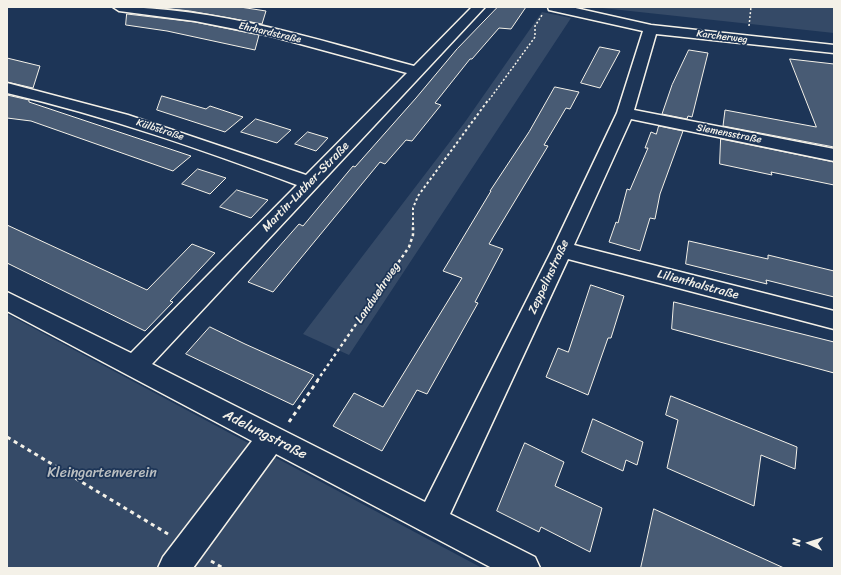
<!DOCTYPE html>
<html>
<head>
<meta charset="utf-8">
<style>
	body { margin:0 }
	#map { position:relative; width:841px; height:575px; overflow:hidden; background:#1d3557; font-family:Sriracha,sans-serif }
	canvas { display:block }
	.frame { position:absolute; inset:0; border:8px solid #f4f1e8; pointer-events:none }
	.north { position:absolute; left:789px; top:523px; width:40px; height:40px; -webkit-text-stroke:3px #1d3557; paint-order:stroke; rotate:274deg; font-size:11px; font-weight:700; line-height:16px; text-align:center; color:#f4f1e8 }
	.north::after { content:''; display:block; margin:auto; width:14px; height:18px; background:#f4f1e8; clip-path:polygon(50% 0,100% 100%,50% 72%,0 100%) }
</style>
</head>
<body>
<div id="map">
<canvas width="841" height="575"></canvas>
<div class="frame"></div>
<div class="north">N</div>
</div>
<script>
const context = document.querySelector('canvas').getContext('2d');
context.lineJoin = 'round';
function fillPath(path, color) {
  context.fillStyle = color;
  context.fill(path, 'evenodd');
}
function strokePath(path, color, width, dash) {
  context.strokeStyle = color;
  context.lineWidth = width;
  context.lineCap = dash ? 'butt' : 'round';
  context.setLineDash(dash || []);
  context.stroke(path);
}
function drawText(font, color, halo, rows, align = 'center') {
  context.font = font + ' Sriracha,sans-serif';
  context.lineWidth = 3.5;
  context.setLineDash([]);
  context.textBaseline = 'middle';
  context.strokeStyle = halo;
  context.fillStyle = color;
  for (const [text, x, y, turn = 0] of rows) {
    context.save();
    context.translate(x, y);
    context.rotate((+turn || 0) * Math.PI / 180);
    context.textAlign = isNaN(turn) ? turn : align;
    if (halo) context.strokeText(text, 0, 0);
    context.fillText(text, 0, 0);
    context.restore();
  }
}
fillPath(new Path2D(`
	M 593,7 L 834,7 L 834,33 Z
	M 542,12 L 571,18 L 349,355 L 303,334 L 465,122 Z
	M 7,314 L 482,568 L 7,568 Z`), '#354a67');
const building = new Path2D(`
	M 152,7 L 240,7 L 266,11 L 262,24 L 190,11 Z
	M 498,7 L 526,7 L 511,29 L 499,28 L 472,59 L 470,59 L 435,103 L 441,105 L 412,141 L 406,140 L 385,164 L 380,162 L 273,292 L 248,282 L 299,224 L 303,226 L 353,166 L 355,167 L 416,98 L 457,49 Z
	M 127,14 L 195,22 L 259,35 L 255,50 L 167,31 L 126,25 Z
	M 600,47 L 620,51 L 600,88 L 581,83 Z
	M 689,50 L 708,53 L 692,117 L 688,116 L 687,119 L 662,114 L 672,85 Z
	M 7,58 L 40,66 L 33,88 L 7,82 Z
	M 790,59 L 834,64 L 834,147 L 723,126 L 725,110 L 816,127 Z
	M 555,87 L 579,92 L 570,109 L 566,108 L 556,125 L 544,145 L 548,146 L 489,244 L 503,249 L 475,302 L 478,303 L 427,394 L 417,390 L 382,451 L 333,426 L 354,393 L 383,407 L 462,278 L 443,271 L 491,191 L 490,191 L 529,132 Z
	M 7,95 L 29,100 L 29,102 L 191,156 L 173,171 L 31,121 L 7,118 Z
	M 162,96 L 206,109 L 210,106 L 243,117 L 225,132 L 157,110 Z
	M 256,119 L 291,130 L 277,143 L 241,132 Z
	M 659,126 L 683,131 L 660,194 L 655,219 L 650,218 L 640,251 L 609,242 L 616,222 L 618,223 L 627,189 L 630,190 L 648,148 L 645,148 L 651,132 L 656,134 Z
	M 308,132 L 328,138 L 316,151 L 295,144 Z
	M 721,139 L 834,162 L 834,185 L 771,172 L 772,175 L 720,164 Z
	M 198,169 L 226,178 L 210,194 L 182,184 Z
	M 237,190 L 268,200 L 251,218 L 220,207 Z
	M 7,225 L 147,290 L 192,244 L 215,253 L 170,301 L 173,302 L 145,331 L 7,263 Z
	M 689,241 L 768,259 L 768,255 L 834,271 L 834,297 L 766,280 L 767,284 L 686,264 Z
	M 591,285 L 624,296 L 611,338 L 608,338 L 588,395 L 546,377 L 558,348 L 568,352 Z
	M 674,302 L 834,342 L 834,373 L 672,329 Z
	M 210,327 L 245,344 L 314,375 L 293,405 L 186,354 Z
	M 671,396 L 797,447 L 795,469 L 761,455 L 754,506 L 667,468 L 678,420 L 666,415 Z
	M 593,419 L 643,442 L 637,465 L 626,460 L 623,471 L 582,452 Z
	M 525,443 L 564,462 L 555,486 L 602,508 L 590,552 L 541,527 L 539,532 L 497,511 Z
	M 654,509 L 784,568 L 641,568 Z`);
fillPath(building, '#485b74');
strokePath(building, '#f4f1e8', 1);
const street = new Path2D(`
	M 113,7 C 216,7 315,39 414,66 L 472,7 L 485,7 L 152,364 L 425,502 L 552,250 L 617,113 L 643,31 L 549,10 L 548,7 L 571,7 L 651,25 L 834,45 L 834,53 L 656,34 L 634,110 L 834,149 L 834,161 L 631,119 L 574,245 L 834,311 L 834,329 L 568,259 L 450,514 L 535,557 L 540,568 L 492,568 L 276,454 L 193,568 L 158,568 L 163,557 L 252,441 L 7,311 L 7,292 L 131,353 L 297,185 C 201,149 106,116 7,93 L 7,83 L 128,115 L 306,175 L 407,73 L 271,36 L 195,21 L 119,11 Z`);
strokePath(street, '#f4f1e8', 3);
strokePath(new Path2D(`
	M 749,26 L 751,7
	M 489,100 L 535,37 L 535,26 L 542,15`), '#f4f1e8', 1.5, [2, 2]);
strokePath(new Path2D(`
	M 413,225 L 413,208 L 418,196 L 489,99`), '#f4f1e8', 2, [2.5, 2.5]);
strokePath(new Path2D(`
	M 317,381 L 409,247 L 413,235 L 413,224`), '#f4f1e8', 2.5, [3, 3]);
strokePath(new Path2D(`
	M 289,422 L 318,380
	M 7,437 L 168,534
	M 211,561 L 223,568`), '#f4f1e8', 3, [4, 4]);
fillPath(street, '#1d3557');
drawText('10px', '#f4f1e8', '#1d3557', [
	["Ehrhardstraße",270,33,13],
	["Karcherweg",722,37,7],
	["Külbstraße",160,130,18],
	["Siemensstraße",729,134,11]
]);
drawText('12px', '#f4f1e8', '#1d3557', [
	["Martin-Luther-Straße",306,187,-46],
	["Zeppelinstraße",549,277,-65],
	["Lilienthalstraße",698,285,15],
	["Landwehrweg",378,293,-56]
]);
drawText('14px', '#f4f1e8', '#1d3557', [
	["Adelungstraße",265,435,27]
]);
drawText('14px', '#bbbfc1', '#1d3557', [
	["Kleingartenverein",102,473]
]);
</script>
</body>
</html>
